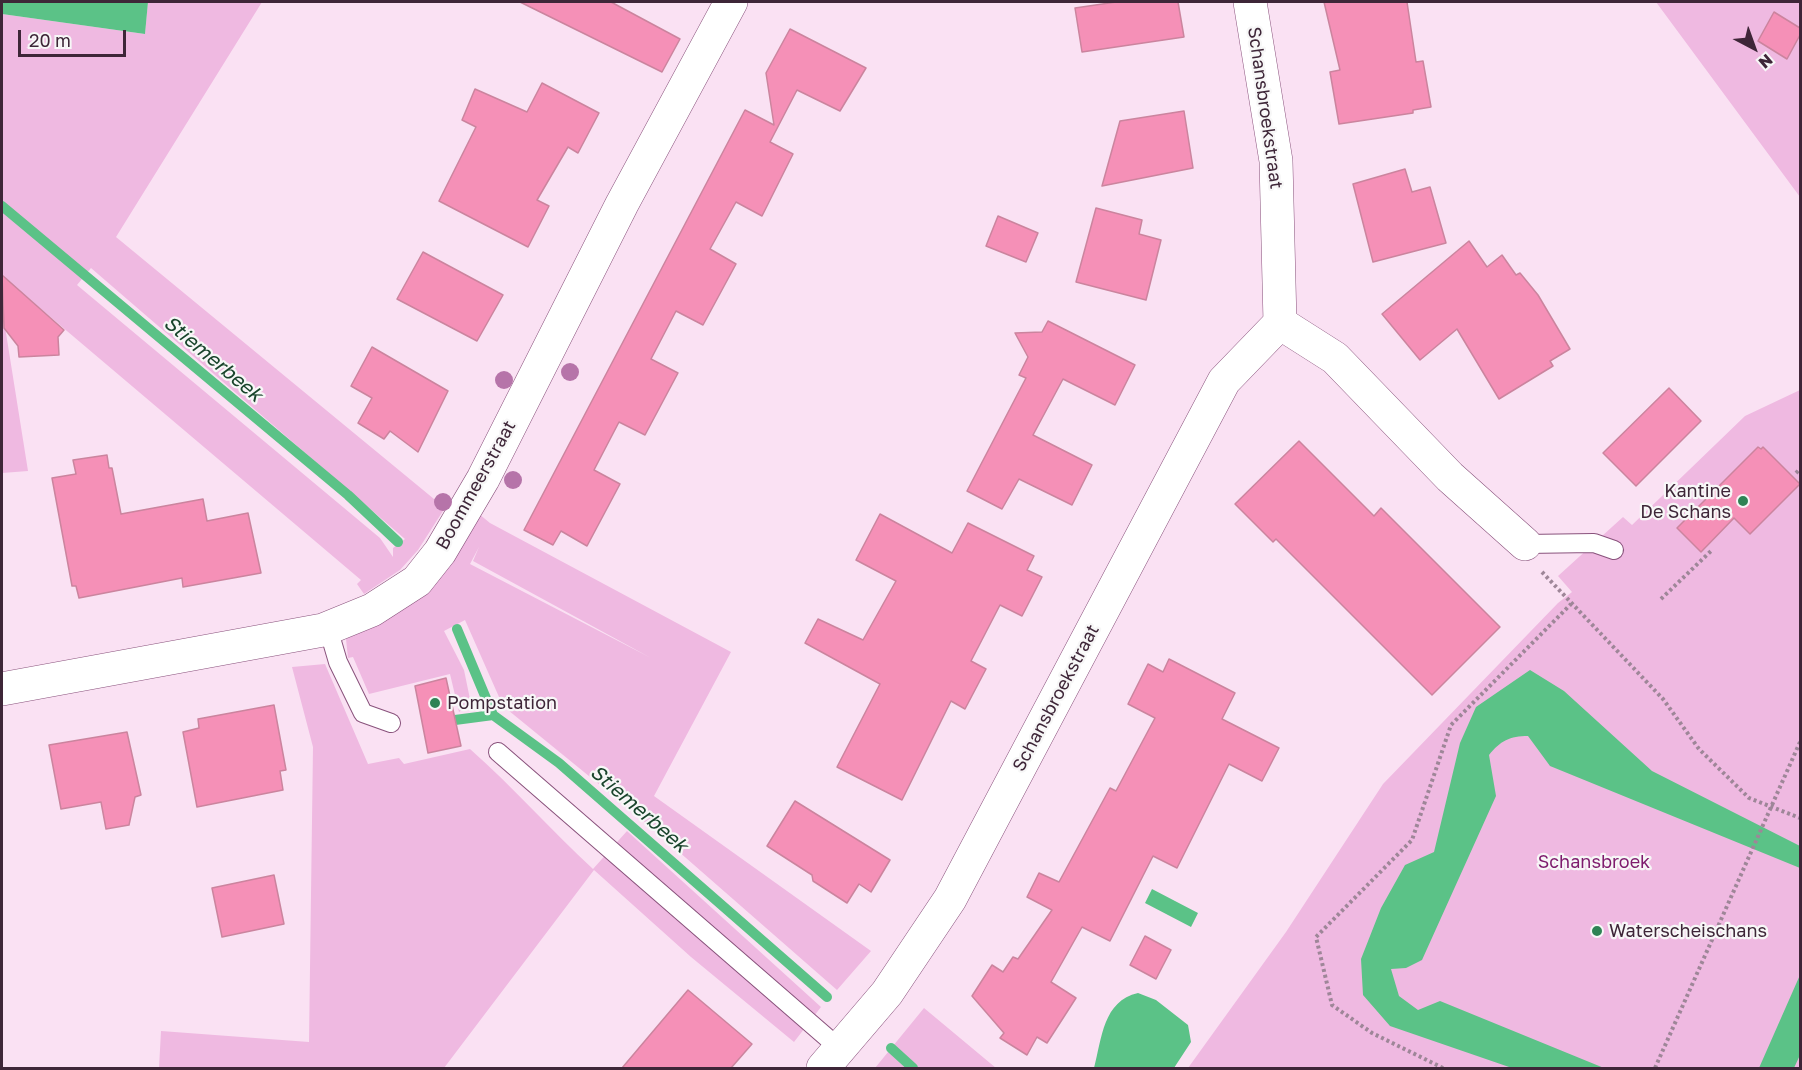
<!DOCTYPE html>
<html>
<head>
<meta charset="utf-8">
<style>
	body { margin:0 }
	#map { position:relative; width:1802px; height:1070px; overflow:hidden; background:#fae1f3; font-family:"Golos Text",sans-serif }
	canvas { display:block }
	.frame { position:absolute; inset:0; border:3px solid #3e2638; pointer-events:none }
	.north { position:absolute; left:1724px; top:18px; width:60px; height:60px; -webkit-text-stroke:4px #f7f7f7; paint-order:stroke; rotate:139deg; font-size:16px; font-weight:700; line-height:24px; text-align:center; color:#3e2638 }
	.north::after { content:''; display:block; margin:auto; width:21px; height:27px; background:#3e2638; clip-path:polygon(50% 0,100% 100%,50% 72%,0 100%) }
	.scale { position:absolute; left:18px; top:30px; width:108px; height:27px; box-sizing:border-box; border:3px solid #3e2638; border-top:0; padding-left:8px; font-size:18px; line-height:21px; white-space:nowrap; color:#3e2638; -webkit-text-stroke:4px #f7f7f7; paint-order:stroke }
</style>
</head>
<body>
<div id="map">
<canvas width="1802" height="1070"></canvas>
<div class="frame"></div>
<div class="north">N</div>
<div class="scale">20 m</div>
</div>
<script>
const context = document.querySelector('canvas').getContext('2d');
context.lineJoin = 'round';
function fillPath(path, color) {
  context.fillStyle = color;
  context.fill(path, 'evenodd');
}
function strokePath(path, color, width, dash) {
  context.strokeStyle = color;
  context.lineWidth = width;
  context.lineCap = dash ? 'butt' : 'round';
  context.setLineDash(dash || []);
  context.stroke(path);
}
function drawText(font, color, halo, rows, align = 'center') {
  context.font = font + ' "Golos Text",sans-serif';
  context.lineWidth = 4.5;
  context.setLineDash([]);
  context.textBaseline = 'middle';
  context.strokeStyle = halo;
  context.fillStyle = color;
  for (const [text, x, y, turn = 0] of rows) {
    context.save();
    context.translate(x, y);
    context.rotate((+turn || 0) * Math.PI / 180);
    context.textAlign = isNaN(turn) ? turn : align;
    if (halo) context.strokeText(text, 0, 0);
    context.fillText(text, 0, 0);
    context.restore();
  }
}
fillPath(new Path2D(`
	M 148,2 L 262,2 L 116,237 L 434,499 L 450,500 L 418,550 L 400,570 L 364,594 L 357,584 L 361,580 L 2,276 L 2,14 L 145,34 ZM 91,268 L 405,539 L 393,548 L 393,557 L 380,538 L 77,285 Z
	M 1656,2 L 1800,2 L 1800,197 Z
	M 2,308 L 28,471 L 2,473 Z
	M 1800,390 L 1800,1068 L 1188,1068 L 1286,932 L 1383,784 L 1558,603 L 1572,592 L 1558,576 L 1623,517 L 1632,525 L 1745,416 Z
	M 479,514 L 490,523 L 731,652 L 654,796 L 871,951 L 837,990 L 638,816 L 503,706 L 465,620 L 444,631 L 464,670 L 471,704 L 459,712 L 450,674 L 369,694 L 353,657 L 348,658 L 346,639 L 391,617 ZM 479,547 L 473,561 L 651,658 L 470,564 Z
	M 325,664 L 368,764 L 399,758 L 404,764 L 470,749 C 513,787 551,830 593,869 L 627,831 L 821,1007 L 794,1042 L 691,957 L 594,870 L 444,1068 L 159,1068 L 161,1031 L 309,1042 L 313,747 L 292,667 Z
	M 924,1008 L 996,1068 L 875,1068 Z`), '#efb9e1');
fillPath(new Path2D(`
	M 2,2 L 148,2 L 145,34 L 2,14 Z
	M 1530,670 L 1564,691 L 1652,771 L 1800,846 L 1800,868 L 1550,766 L 1528,736 C 1510,736 1500,741 1489,755 L 1496,796 L 1422,960 L 1406,968 L 1391,969 L 1399,996 L 1418,1010 L 1440,1001 L 1604,1068 L 1512,1068 L 1390,1026 L 1363,995 L 1361,959 L 1381,908 L 1405,865 L 1434,852 L 1460,743 L 1476,707 Z
	M 1152,889 L 1198,913 L 1191,927 L 1145,903 Z
	M 1800,975 L 1800,1055 L 1794,1068 L 1759,1068 Z
	M 1138,993 L 1156,1000 L 1188,1025 L 1191,1042 L 1174,1068 L 1094,1068 C 1102,1038 1103,1001 1138,993 Z`), '#5bc287');
strokePath(new Path2D(`
	M 2,206 L 348,495 L 398,542
	M 457,629 L 493,715 L 559,763 L 827,997
	M 455,720 L 493,715
	M 891,1048 L 913,1068`), '#5bc287', 10);
const building = new Path2D(`
	M 520,2 L 611,2 L 680,39 L 662,72 Z
	M 1116,2 L 1178,2 L 1184,37 L 1082,52 L 1075,8 Z
	M 1324,2 L 1407,2 L 1416,62 L 1423,61 L 1431,107 L 1413,110 L 1413,113 L 1339,124 L 1330,72 L 1340,70 Z
	M 1774,12 L 1800,28 L 1800,35 L 1787,59 L 1758,41 Z
	M 790,29 L 866,68 L 840,111 L 797,90 L 770,142 L 793,154 L 762,216 L 736,202 L 710,249 L 736,264 L 703,325 L 676,311 L 651,359 L 678,373 L 645,435 L 619,422 L 594,470 L 620,484 L 587,546 L 561,531 L 553,545 L 524,530 L 745,110 L 774,125 L 766,73 Z
	M 542,83 L 599,113 L 578,153 L 568,147 L 537,200 L 549,206 L 528,247 L 439,201 L 476,127 L 462,120 L 475,89 L 527,112 Z
	M 1184,111 L 1193,168 L 1102,186 L 1120,121 Z
	M 1405,169 L 1412,192 L 1430,187 L 1446,243 L 1373,262 L 1353,184 Z
	M 1096,208 L 1142,220 L 1139,234 L 1161,240 L 1146,300 L 1076,282 Z
	M 998,216 L 1038,233 L 1026,262 L 986,246 Z
	M 1469,241 L 1487,267 L 1502,255 L 1516,275 L 1520,273 L 1538,295 L 1570,349 L 1550,361 L 1553,366 L 1499,399 L 1457,329 L 1420,360 L 1382,314 Z
	M 423,252 L 503,295 L 477,341 L 397,299 Z
	M 2,275 L 64,330 L 58,337 L 59,355 L 19,357 L 18,346 L 4,328 Z
	M 1048,321 L 1135,365 L 1115,405 L 1063,379 L 1033,435 L 1092,465 L 1072,505 L 1019,479 L 1002,509 L 967,491 L 1026,378 L 1019,375 L 1028,357 L 1015,333 L 1042,332 Z
	M 372,347 L 448,391 L 418,452 L 390,431 L 384,439 L 358,423 L 372,398 L 351,386 Z
	M 1669,388 L 1701,421 L 1636,486 L 1603,453 Z
	M 1299,441 L 1374,516 L 1381,508 L 1500,627 L 1432,695 L 1276,539 L 1273,542 L 1235,504 Z
	M 1758,447 L 1761,449 L 1763,447 L 1800,484 L 1750,534 L 1734,518 L 1701,552 L 1677,528 Z
	M 107,455 L 109,468 L 112,468 L 121,514 L 203,499 L 207,521 L 248,513 L 261,573 L 183,587 L 182,578 L 79,598 L 76,586 L 72,586 L 52,478 L 76,474 L 73,460 Z
	M 880,514 L 952,553 L 968,523 L 1034,556 L 1027,570 L 1042,577 L 1022,616 L 1000,605 L 971,661 L 986,669 L 965,709 L 951,701 L 902,800 L 837,767 L 880,684 L 805,643 L 818,619 L 863,640 L 896,581 L 856,560 Z
	M 1169,659 L 1235,693 L 1222,719 L 1279,748 L 1262,781 L 1229,764 L 1177,868 L 1153,856 L 1110,941 L 1082,927 L 1051,982 L 1076,998 L 1047,1043 L 1037,1037 L 1027,1055 L 1000,1038 L 1004,1033 L 972,996 L 992,965 L 1003,972 L 1013,957 L 1018,959 L 1052,910 L 1027,897 L 1039,873 L 1059,882 L 1110,788 L 1116,791 L 1155,718 L 1128,704 L 1148,664 L 1163,672 Z
	M 446,678 L 461,746 L 428,753 L 415,686 Z
	M 274,705 L 286,770 L 280,771 L 283,790 L 197,807 L 183,732 L 199,728 L 198,719 Z
	M 127,732 L 141,795 L 135,797 L 129,825 L 106,829 L 101,802 L 61,809 L 49,745 Z
	M 795,801 L 890,860 L 871,892 L 859,884 L 847,903 L 813,881 L 812,875 L 767,846 Z
	M 274,875 L 284,924 L 222,937 L 212,888 Z
	M 1145,936 L 1171,950 L 1156,979 L 1130,965 Z
	M 688,990 L 752,1044 L 731,1068 L 622,1068 Z`);
fillPath(building, '#f590b7');
strokePath(building, '#cb849e', 1.5);
const service = new Path2D(`
	M 1525,544 L 1594,543 L 1614,550
	M 328,628 L 338,662 L 363,713 L 391,723
	M 498,752 L 839,1048`);
const minor = new Path2D(`
	M 1280,323 L 1335,358 L 1450,477 L 1525,544
	M 2,689 L 323,630 L 372,610 L 417,581 L 440,552 L 483,479 L 622,204 L 731,2
	M 823,1068 L 887,993 L 950,899 L 1224,381 L 1280,323 L 1276,161 L 1250,2`);
strokePath(service, '#89527c', 20);
strokePath(minor, '#89527c', 34);
strokePath(new Path2D(`
	M 1796,473 L 1800,469
	M 1542,572 L 1663,699 L 1699,749 L 1749,798 L 1800,818
	M 1661,599 L 1711,551
	M 1443,1068 L 1372,1033 L 1332,1005 L 1316,937 L 1412,840 L 1451,725 L 1571,604
	M 1655,1068 L 1800,742`), '#9e8698', 4, [3, 3]);
strokePath(service, '#fff', 18);
strokePath(minor, '#fff', 33);
context.fillStyle = '#b674a9';
for (const [x, y] of [
	[570,372],
	[504,380],
	[513,480],
	[443,502]
]) {
  context.beginPath();
  context.arc(x, y, 9, 0, 2 * Math.PI);
  context.fill();
}
for (const [x, y, r, color] of [
	[1743,501,6,"#2f8355"],
	[435,703,6,"#2f8355"],
	[1597,931,6,"#2f8355"]
]) {
  const dot = new Path2D();
  dot.arc(x, y, r, 0, 2 * Math.PI);
  context.fillStyle = color;
  context.fill(dot);
  strokePath(dot, '#f7f7f7', 2);
}
drawText('18px', '#3e2638', '#f7f7f7', [
	["Schansbroekstraat",1265,108,82],
	["Boommeerstraat",476,485,-61],
	["Schansbroekstraat",1056,698,-62]
]);
drawText('18px', '#3e2638', '#f7f7f7', [
	["Kantine",1731,491,"right"],
	["De Schans",1731,512,"right"],
	["Pompstation",447,703],
	["Waterscheischans",1609,931]
], 'left');
drawText('18px', '#7e1b6d', '#f7f7f7', [
	["Schansbroek",1594,862]
]);
drawText('italic 20px', '#19442c', '#f7f7f7', [
	["Stiemerbeek",213,359,40],
	["Stiemerbeek",639,809,41]
]);
</script>
</body>
</html>
